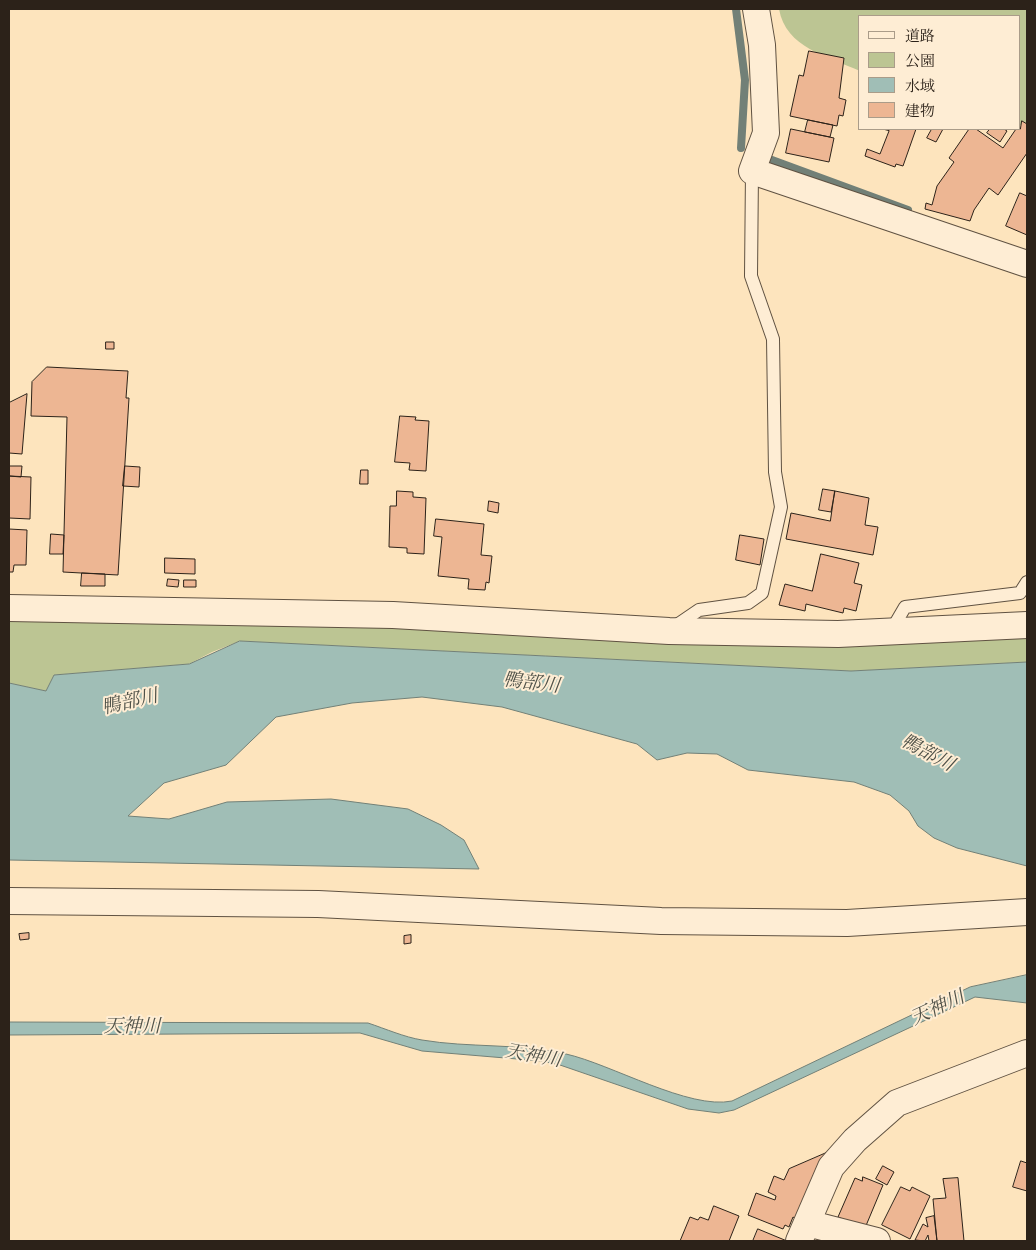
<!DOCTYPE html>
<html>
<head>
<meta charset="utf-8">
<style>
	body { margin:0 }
	#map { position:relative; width:1036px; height:1250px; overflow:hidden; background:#fde4bd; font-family:Cardo,"Noto Serif JP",serif }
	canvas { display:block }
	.frame { position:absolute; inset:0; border:10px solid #2c2219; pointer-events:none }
	.legend { position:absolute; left:858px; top:15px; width:162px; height:115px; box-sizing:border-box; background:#feedd4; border:1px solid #aa9c89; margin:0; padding:6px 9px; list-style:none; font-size:15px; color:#2c2219 }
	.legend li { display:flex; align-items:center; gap:10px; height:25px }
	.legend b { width:25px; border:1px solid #aa9c89 }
</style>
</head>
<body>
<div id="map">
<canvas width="1036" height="1250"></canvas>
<div class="frame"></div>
<ul class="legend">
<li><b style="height:6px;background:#feedd4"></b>道路</li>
<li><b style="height:14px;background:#bcc593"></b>公園</li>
<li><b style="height:14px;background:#a0beb6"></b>水域</li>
<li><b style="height:14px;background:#edb693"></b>建物</li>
</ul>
</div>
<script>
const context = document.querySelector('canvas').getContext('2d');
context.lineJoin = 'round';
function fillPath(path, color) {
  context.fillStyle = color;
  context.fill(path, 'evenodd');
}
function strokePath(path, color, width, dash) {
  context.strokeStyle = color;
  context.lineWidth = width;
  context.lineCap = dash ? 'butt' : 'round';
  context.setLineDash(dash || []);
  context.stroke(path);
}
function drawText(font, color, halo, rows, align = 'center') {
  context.font = font + ' Cardo,"Noto Serif JP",serif';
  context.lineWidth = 4;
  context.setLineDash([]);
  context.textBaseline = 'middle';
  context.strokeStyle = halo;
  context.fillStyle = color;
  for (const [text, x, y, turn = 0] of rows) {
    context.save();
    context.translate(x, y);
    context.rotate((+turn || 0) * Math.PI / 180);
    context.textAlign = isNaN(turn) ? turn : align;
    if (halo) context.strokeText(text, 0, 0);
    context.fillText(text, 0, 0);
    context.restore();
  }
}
fillPath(new Path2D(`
	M 779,9 L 1027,9 L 1027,126 L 1020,125 L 1020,16 L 860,16 L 860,71 C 827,56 786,48 779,9 Z
	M 9,617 L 1027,634 L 1027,662 L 851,671 L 240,641 L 212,652 L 189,664 L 54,675 L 46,691 L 9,683 Z`), '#bcc593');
const water = new Path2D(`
	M 240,641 L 851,671 L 1027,662 L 1027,866 L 957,848 L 934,838 L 918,826 L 909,811 L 890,795 L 854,782 L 748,770 L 717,754 L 687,753 L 657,760 L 637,744 L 502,707 L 422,697 L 352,703 L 276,717 L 226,765 L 164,783 L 128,816 L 169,819 L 227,802 L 331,799 L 408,809 L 441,825 L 464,840 L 479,869 L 9,860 L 9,683 L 46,691 L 54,675 L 189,664 Z
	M 1027,975 L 1027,1003 L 975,997 L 734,1110 L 719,1113 L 688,1109 L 560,1065 L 541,1061 L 422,1051 L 360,1033 L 9,1035 L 9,1022 L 368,1023 C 386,1029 404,1037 422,1040 C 469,1048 519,1043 566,1054 C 611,1064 689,1110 732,1101 L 970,987 Z`);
fillPath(water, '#a0beb6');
strokePath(water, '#728077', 1);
strokePath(new Path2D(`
	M 736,9 L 745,80 L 741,148
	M 772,160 L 908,210`), '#728077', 8);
const building = new Path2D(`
	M 809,51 L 844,58 L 839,98 L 846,100 L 843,116 L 839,115 L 837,126 L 790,116 L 799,75 L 803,76 Z
	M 808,120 L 833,125 L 830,137 L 805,132 Z
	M 1022,121 L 1027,124 L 1027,153 L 998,195 L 989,188 L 974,210 L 970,221 L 925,209 L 926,203 L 932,205 L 937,186 L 954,162 L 949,158 L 969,129 L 976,129 L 1003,148 L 1016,129 L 1020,129 Z
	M 791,129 L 834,138 L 829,162 L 786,153 Z
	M 883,129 L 916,129 L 903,166 L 896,164 L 895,167 L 865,156 L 867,149 L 880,154 L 889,131 Z
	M 932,129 L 943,129 L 936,142 L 927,138 Z
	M 990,129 L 1004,129 L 1007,131 L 1000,142 L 987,133 Z
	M 1020,193 L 1027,196 L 1027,235 L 1006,226 Z
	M 106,342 L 114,342 L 114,349 L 106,349 Z
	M 47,367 L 128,371 L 126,398 L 129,398 L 118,575 L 63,572 L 67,417 L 31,416 L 32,382 Z
	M 27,394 L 22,454 L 9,453 L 9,403 Z
	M 400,416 L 416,417 L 415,420 L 429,421 L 426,471 L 409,470 L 410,463 L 395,462 Z
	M 9,466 L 22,466 L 21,477 L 9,476 Z
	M 125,466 L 140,467 L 139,487 L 123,486 Z
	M 361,470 L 368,470 L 368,484 L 360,484 Z
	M 9,476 L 31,477 L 30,519 L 9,518 Z
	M 823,489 L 835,491 L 831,512 L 819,510 Z
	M 397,491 L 413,492 L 413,497 L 426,498 L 424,554 L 407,553 L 407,548 L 389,547 L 390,506 L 396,506 Z
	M 835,491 L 869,498 L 865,525 L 878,527 L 873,555 L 786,539 L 791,513 L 830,521 Z
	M 489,501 L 499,503 L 498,513 L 488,511 Z
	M 436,519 L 484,524 L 481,555 L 492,556 L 489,583 L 486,582 L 485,590 L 468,589 L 469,579 L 438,576 L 442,537 L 434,536 Z
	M 9,529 L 27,530 L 26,565 L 14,565 L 13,572 L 9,572 Z
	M 51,534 L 64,535 L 63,554 L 50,554 Z
	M 740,535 L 764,539 L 760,565 L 736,560 Z
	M 821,554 L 859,563 L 854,583 L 862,585 L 856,611 L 844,608 L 843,613 L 806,604 L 805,611 L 779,605 L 785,584 L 812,591 Z
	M 165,558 L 195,559 L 195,574 L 165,573 Z
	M 82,573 L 105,574 L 105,586 L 81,586 Z
	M 168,579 L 179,580 L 178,587 L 167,586 Z
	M 184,580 L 196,580 L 196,587 L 184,587 Z
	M 29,933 L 29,939 L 20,940 L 19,934 Z
	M 411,935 L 411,943 L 404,944 L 404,936 Z
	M 826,1153 L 798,1220 L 793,1217 L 789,1227 L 785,1225 L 783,1229 L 748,1215 L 756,1193 L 775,1200 L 776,1196 L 768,1192 L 774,1176 L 784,1180 L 789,1169 Z
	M 1021,1161 L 1027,1163 L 1027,1191 L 1013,1187 Z
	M 883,1166 L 894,1172 L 887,1185 L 876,1179 Z
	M 863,1177 L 883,1185 L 865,1228 L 838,1217 L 855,1178 L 862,1181 Z
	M 958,1178 L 964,1241 L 937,1241 L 933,1199 L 946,1198 L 943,1179 Z
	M 901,1187 L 910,1191 L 912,1187 L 930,1196 L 910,1239 L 882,1225 Z
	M 714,1206 L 739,1216 L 729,1241 L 680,1241 L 690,1217 L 698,1220 L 700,1217 L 708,1220 Z
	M 934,1216 L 937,1241 L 929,1241 L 928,1235 L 925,1241 L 915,1240 L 923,1224 L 928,1227 L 926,1218 Z
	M 758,1229 L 787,1241 L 753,1241 Z`);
fillPath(building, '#edb693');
strokePath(building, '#2c2219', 1);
const service = new Path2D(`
	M 674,627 L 699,610 L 748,603 L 762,593 L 781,507 L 775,472 L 773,339 L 751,276 L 752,171
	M 891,631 L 905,607 L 1020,593 L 1027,582`);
const minor = new Path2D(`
	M 756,9 L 762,45 L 766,133 L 752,171 L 1027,264
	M 9,608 L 393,615 L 669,631 L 838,634 L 1027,625
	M 9,901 L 318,904 L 661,921 L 847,923 L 1027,912
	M 807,1223 L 877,1241
	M 799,1241 L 831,1167 L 855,1140 L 897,1103 L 1027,1053`);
strokePath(service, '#605242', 14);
strokePath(minor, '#605242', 28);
strokePath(service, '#feedd4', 12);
strokePath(minor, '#feedd4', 26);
drawText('italic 19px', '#4f5148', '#feedd4', [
	["鴨部川",531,684,7],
	["鴨部川",130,703,-13],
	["鴨部川",927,754,28],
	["天神川",938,1009,-25],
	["天神川",132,1028],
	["天神川",533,1057,10]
]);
</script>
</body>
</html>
